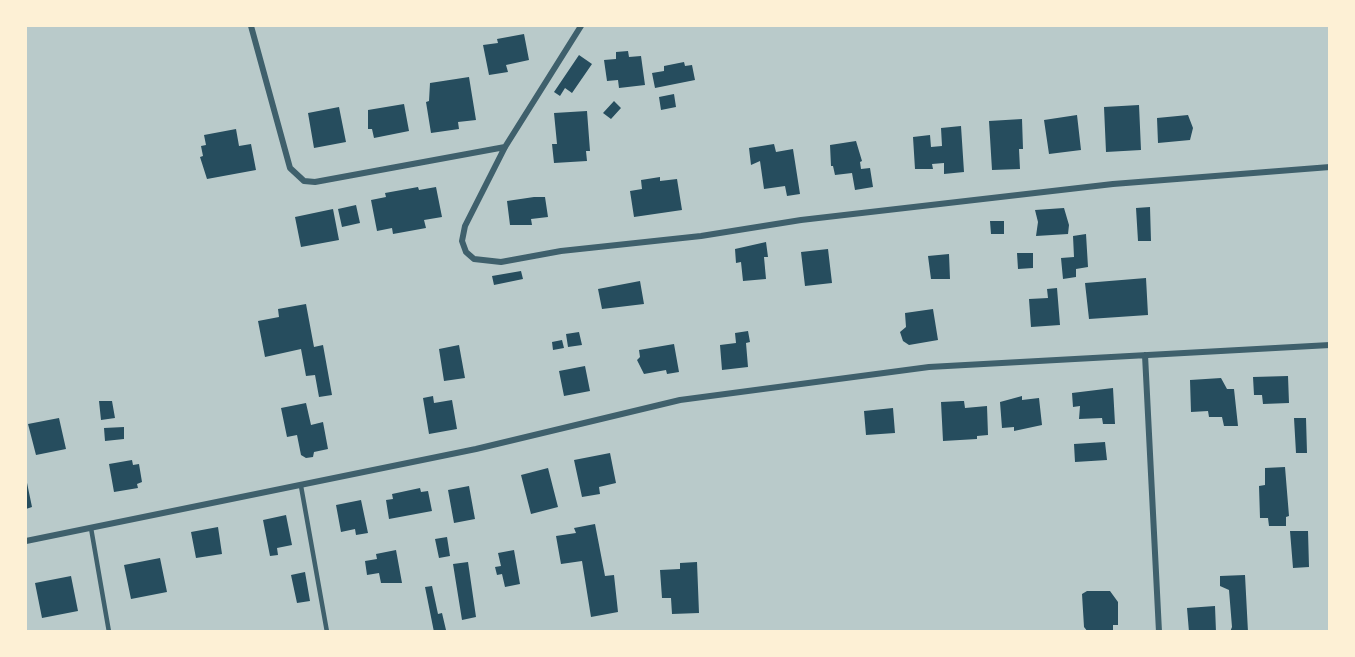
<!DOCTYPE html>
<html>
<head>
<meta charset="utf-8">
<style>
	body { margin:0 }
	#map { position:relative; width:1355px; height:657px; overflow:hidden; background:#fdf0d5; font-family:"Crimson Pro",serif }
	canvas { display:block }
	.frame { position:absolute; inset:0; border:27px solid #fdf0d5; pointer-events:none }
</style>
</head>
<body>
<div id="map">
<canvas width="1355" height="657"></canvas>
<div class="frame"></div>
</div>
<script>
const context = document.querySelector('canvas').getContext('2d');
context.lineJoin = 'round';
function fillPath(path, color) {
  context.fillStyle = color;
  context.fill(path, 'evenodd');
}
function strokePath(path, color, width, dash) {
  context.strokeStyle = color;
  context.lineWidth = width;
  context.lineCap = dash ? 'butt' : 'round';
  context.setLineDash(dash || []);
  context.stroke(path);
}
fillPath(new Path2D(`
	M 26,26 L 1329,26 L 1329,631 L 26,631 Z`), '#b9caca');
fillPath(new Path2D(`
	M 524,34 L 529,60 L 506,65 L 508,72 L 489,75 L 483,45 L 498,43 L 497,39 Z
	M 628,51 L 629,57 L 641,56 L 645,85 L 619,88 L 618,80 L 607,81 L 604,60 L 616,59 L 616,52 Z
	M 579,55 L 592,64 L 572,93 L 565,88 L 560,96 L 554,92 Z
	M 684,62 L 685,66 L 692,65 L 695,80 L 655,88 L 652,73 L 664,71 L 664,66 Z
	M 469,77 L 476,120 L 458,122 L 459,129 L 431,133 L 426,102 L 429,101 L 430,83 Z
	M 674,94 L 676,107 L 661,110 L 659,97 Z
	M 614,101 L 621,108 L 611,119 L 603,113 Z
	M 404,104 L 409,131 L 374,138 L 372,129 L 368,129 L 368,110 Z
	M 1139,105 L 1141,150 L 1106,152 L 1104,107 Z
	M 339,107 L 346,142 L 314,148 L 308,113 Z
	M 587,111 L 590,151 L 586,151 L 587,161 L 554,163 L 552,144 L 557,144 L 554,113 Z
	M 1077,115 L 1081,150 L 1049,154 L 1044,120 Z
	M 1188,115 L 1193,128 L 1190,140 L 1158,143 L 1157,118 Z
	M 1022,119 L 1023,149 L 1019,149 L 1020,169 L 992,170 L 989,121 Z
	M 961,126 L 964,172 L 944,174 L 944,163 L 932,164 L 933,169 L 915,169 L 913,137 L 930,135 L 931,147 L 942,146 L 941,128 Z
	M 236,129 L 239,146 L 251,144 L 256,170 L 207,179 L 200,157 L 203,156 L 201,146 L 206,145 L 204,135 Z
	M 856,141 L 862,161 L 860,162 L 861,169 L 870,168 L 873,187 L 855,190 L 852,173 L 835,175 L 833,166 L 831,166 L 830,145 Z
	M 774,144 L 776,152 L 793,149 L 800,194 L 787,196 L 785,186 L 764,189 L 760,161 L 751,165 L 749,148 Z
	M 660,177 L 660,181 L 677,179 L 682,210 L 634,217 L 630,191 L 642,189 L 641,180 Z
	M 418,187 L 419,190 L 436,187 L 442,217 L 424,220 L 426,228 L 393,234 L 392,228 L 377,231 L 371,200 L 386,197 L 385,193 Z
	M 534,197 L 545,197 L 548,217 L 531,219 L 532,225 L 510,225 L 507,201 Z
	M 356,205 L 360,223 L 342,227 L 338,209 Z
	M 1150,207 L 1151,241 L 1138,241 L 1136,208 Z
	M 1064,208 L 1069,225 L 1068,234 L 1036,236 L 1038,222 L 1035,210 Z
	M 333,209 L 339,240 L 301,247 L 295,217 Z
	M 990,221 L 1004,221 L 1004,234 L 991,234 Z
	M 1086,234 L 1088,267 L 1076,269 L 1076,277 L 1063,279 L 1061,258 L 1074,257 L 1073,236 Z
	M 766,242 L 768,257 L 764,257 L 766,279 L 743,281 L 741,262 L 736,263 L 735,249 Z
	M 828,249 L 832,283 L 805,286 L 801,252 Z
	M 1017,253 L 1033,253 L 1033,268 L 1018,269 Z
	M 949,254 L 950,279 L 931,279 L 928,256 Z
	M 521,271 L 523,279 L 494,285 L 492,276 Z
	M 1146,278 L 1148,315 L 1089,319 L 1085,283 Z
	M 640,281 L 644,304 L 602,309 L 598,289 Z
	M 1057,288 L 1060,325 L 1031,327 L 1029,299 L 1048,298 L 1047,289 Z
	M 306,304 L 314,347 L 323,345 L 332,395 L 319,397 L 315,375 L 306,376 L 301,349 L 265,357 L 258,321 L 279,317 L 278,309 Z
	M 933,309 L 938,340 L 909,345 L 903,341 L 900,332 L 906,327 L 905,313 Z
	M 748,331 L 750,342 L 746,343 L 748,367 L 722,370 L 720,345 L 736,343 L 735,333 Z
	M 579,332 L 582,345 L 568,347 L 566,334 Z
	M 562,340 L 564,348 L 553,350 L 552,342 Z
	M 674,344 L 679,372 L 667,374 L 666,370 L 644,374 L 637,360 L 640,357 L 639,350 Z
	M 459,345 L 465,378 L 444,381 L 439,349 Z
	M 585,366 L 590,391 L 564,396 L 559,371 Z
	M 1288,376 L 1289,403 L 1263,404 L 1262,395 L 1254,395 L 1253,377 Z
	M 1221,378 L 1227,389 L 1234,389 L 1238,426 L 1224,426 L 1222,417 L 1209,417 L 1208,411 L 1191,412 L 1190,380 Z
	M 1113,388 L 1115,424 L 1103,424 L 1102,418 L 1079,419 L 1080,406 L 1073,407 L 1072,393 Z
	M 433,396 L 434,403 L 452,400 L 457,429 L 429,434 L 423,398 Z
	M 1022,396 L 1022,400 L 1039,398 L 1042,425 L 1014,431 L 1014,427 L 1002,428 L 1000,402 Z
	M 99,401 L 112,401 L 115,418 L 101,420 Z
	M 961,401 L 964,401 L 965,408 L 987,406 L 988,435 L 977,436 L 977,439 L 943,441 L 941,402 Z
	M 306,403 L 311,425 L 323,422 L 328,449 L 314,452 L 313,457 L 306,458 L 301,455 L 297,435 L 287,437 L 281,408 Z
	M 893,408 L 895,433 L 866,435 L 864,411 Z
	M 59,418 L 66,449 L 36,455 L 28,424 Z
	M 1294,418 L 1306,418 L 1307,453 L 1296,453 Z
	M 124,427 L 124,439 L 105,441 L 104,428 Z
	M 1105,442 L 1107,460 L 1075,462 L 1074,444 Z
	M 610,453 L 616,483 L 599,487 L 600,494 L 582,497 L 574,460 Z
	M 132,460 L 133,465 L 139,464 L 142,482 L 137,484 L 138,488 L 114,492 L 109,464 Z
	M 1285,467 L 1289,516 L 1286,517 L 1286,526 L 1269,526 L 1268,518 L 1260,518 L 1259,486 L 1265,485 L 1265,468 Z
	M 548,468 L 558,507 L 531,514 L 521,475 Z
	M 26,478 L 32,507 L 26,509 Z
	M 469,486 L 475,519 L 454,523 L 448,490 Z
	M 420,488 L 421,492 L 428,491 L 432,511 L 389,519 L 386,500 L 393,499 L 392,494 Z
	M 361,500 L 368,533 L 356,535 L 355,529 L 341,532 L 336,505 Z
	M 286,515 L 292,545 L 277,548 L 278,555 L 270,556 L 263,520 Z
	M 595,524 L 605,576 L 614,575 L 618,612 L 591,617 L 582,561 L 561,564 L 556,536 L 576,533 L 574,528 Z
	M 218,527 L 222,554 L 196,558 L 191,532 Z
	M 1290,531 L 1308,531 L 1309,567 L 1293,568 Z
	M 447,537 L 450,556 L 439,558 L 435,539 Z
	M 396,550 L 402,583 L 381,583 L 379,573 L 367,575 L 365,561 L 377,559 L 376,554 Z
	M 514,550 L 520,584 L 505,587 L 502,574 L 497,575 L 495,567 L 501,566 L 498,553 Z
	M 160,558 L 167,592 L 131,599 L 124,565 Z
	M 468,562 L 476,617 L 462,620 L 453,564 Z
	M 697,562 L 699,613 L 672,614 L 671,598 L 662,598 L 660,570 L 680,569 L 680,563 Z
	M 305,572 L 310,601 L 297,603 L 291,575 Z
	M 1245,575 L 1248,632 L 1230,632 L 1232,627 L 1229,590 L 1220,586 L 1220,576 Z
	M 71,576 L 78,611 L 42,618 L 35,583 Z
	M 432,586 L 438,614 L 442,613 L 446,630 L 434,632 L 425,587 Z
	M 1087,591 L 1110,591 L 1118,602 L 1118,625 L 1113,625 L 1113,632 L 1088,632 L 1084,627 L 1082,594 Z
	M 1215,606 L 1216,632 L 1189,632 L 1187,608 Z`), '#264d5e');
strokePath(new Path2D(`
	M 301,486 L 327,632
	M 91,528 L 109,632`), '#3f606c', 4.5);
strokePath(new Path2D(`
	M 251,26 L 290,168 L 304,181 L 315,182 L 505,147
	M 581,26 L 505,147 L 465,226 L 462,241 L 466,252 L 474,259 L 501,262 L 561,251 L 701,236 L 801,220 L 1113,184 L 1330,167
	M 1145,355 L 1159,632
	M 26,541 L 476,449 L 680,400 L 929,367 L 1330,345`), '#3f606c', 6);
</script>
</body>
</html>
